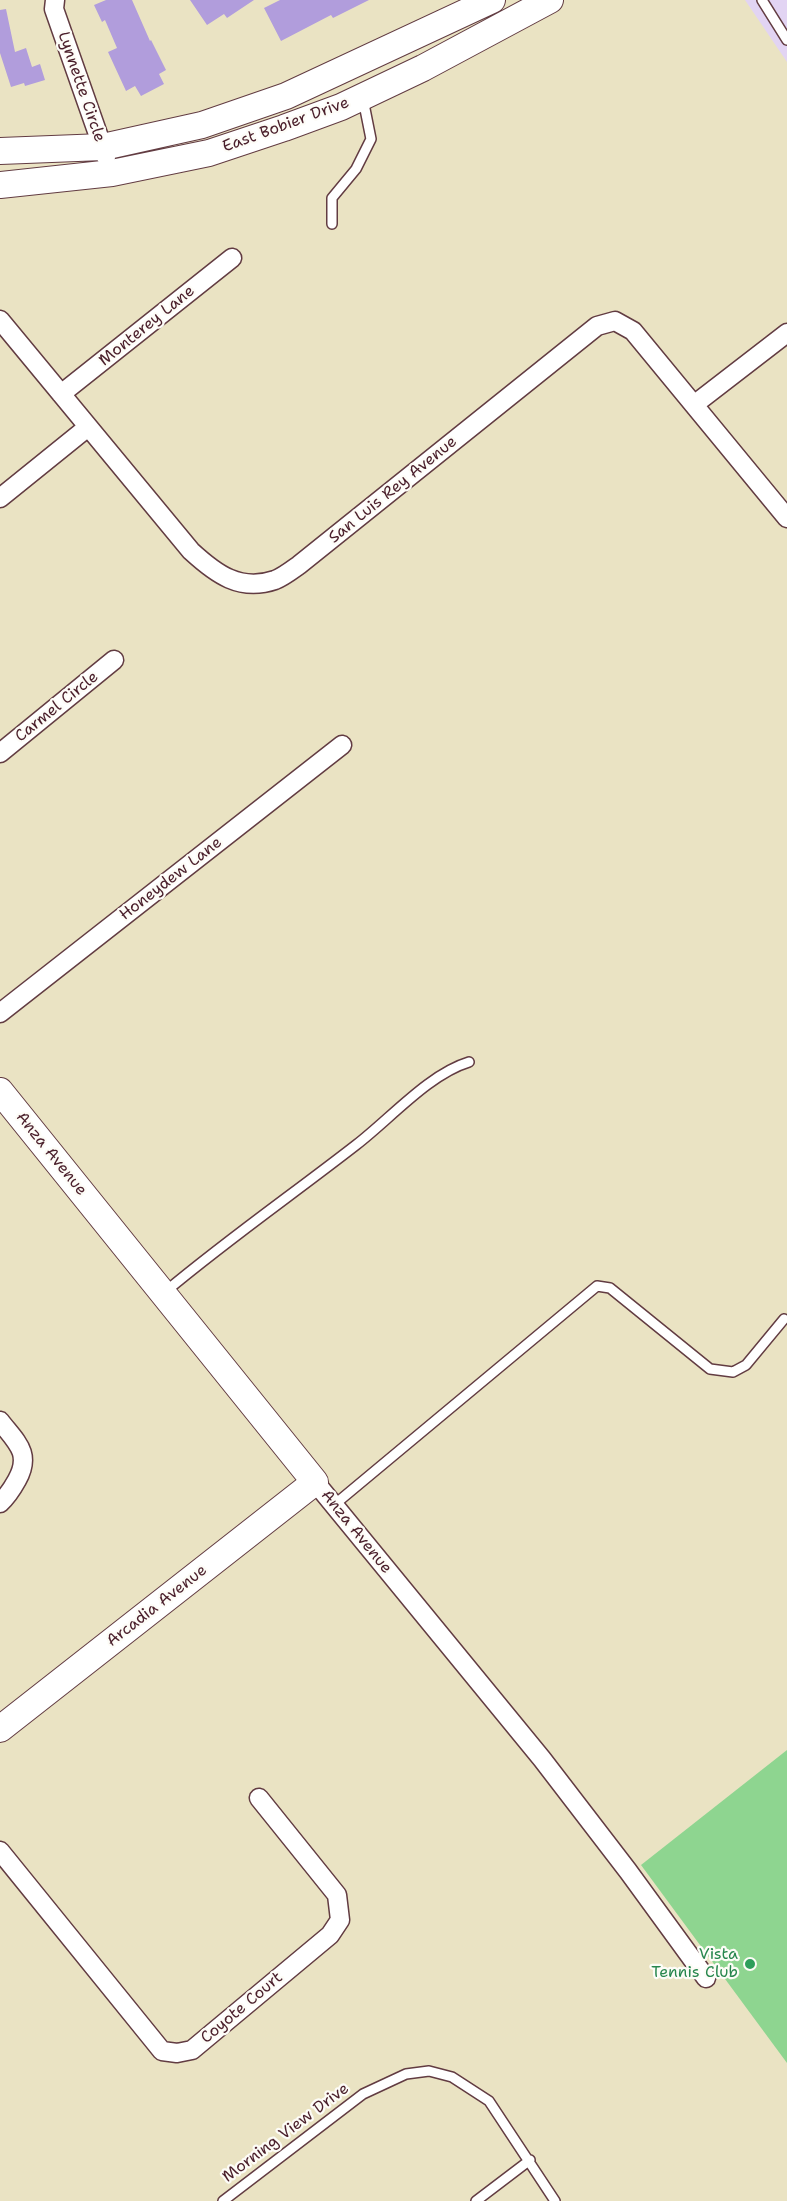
<!DOCTYPE html>
<html>
<head>
<meta charset="utf-8">
<style>
	body { margin:0 }
	canvas { display:block; background:#eae3c3 }
</style>
</head>
<body>
<canvas width="787" height="2201"></canvas>
<script>
const context = document.querySelector('canvas').getContext('2d');
context.lineJoin = 'round';
function fillPath(path, color) {
  context.fillStyle = color;
  context.fill(path, 'evenodd');
}
function strokePath(path, color, width, dash) {
  context.strokeStyle = color;
  context.lineWidth = width;
  context.lineCap = dash ? 'butt' : 'round';
  context.setLineDash(dash || []);
  context.stroke(path);
}
function drawText(font, color, halo, rows, align = 'center') {
  context.font = font + ' "Shantell Sans",sans-serif';
  context.lineWidth = 4.5;
  context.setLineDash([]);
  context.textBaseline = 'middle';
  context.strokeStyle = halo;
  context.fillStyle = color;
  for (const [text, x, y, turn = 0] of rows) {
    context.save();
    context.translate(x, y);
    context.rotate((+turn || 0) * Math.PI / 180);
    context.textAlign = isNaN(turn) ? turn : align;
    if (halo) context.strokeText(text, 0, 0);
    context.fillText(text, 0, 0);
    context.restore();
  }
}
fillPath(new Path2D(`
	M 745,0 L 787,0 L 787,62 Z`), '#e2d4f3');
fillPath(new Path2D(`
	M 787,1750 L 787,2063 L 641,1865 Z`), '#8ed590');
fillPath(new Path2D(`
	M 106,0 L 132,0 L 150,41 L 151,40 L 166,70 L 159,74 L 164,84 L 141,96 L 135,86 L 126,91 L 108,52 L 117,48 L 105,20 L 102,22 L 94,5 Z
	M 190,0 L 254,0 L 227,18 L 224,14 L 207,25 Z
	M 280,0 L 369,0 L 333,18 L 331,15 L 281,41 L 264,8 Z
	M 6,9 L 15,52 L 26,48 L 32,67 L 40,64 L 45,80 L 25,86 L 24,83 L 11,87 L 0,53 L 0,10 Z`), '#b19ddc');
const lane = new Path2D(`
	M 762,0 L 787,40
	M 332,224 L 332,198 L 356,169 L 371,139 L 363,99
	M 165,1292 C 227,1240 293,1194 356,1145 C 390,1119 429,1074 469,1062
	M 334,1505 L 597,1286 L 610,1288 L 710,1369 L 733,1372 L 746,1365 L 784,1319
	M 223,2201 L 363,2094 L 406,2074 L 429,2071 L 452,2077 L 489,2101 L 555,2201
	M 476,2201 L 530,2160`);
const street = new Path2D(`
	M 55,0 L 54,9 L 106,157
	M 0,320 L 191,551 C 216,574 240,592 275,580 C 283,577 292,570 299,565 L 597,326 L 615,321 L 633,331 L 787,518
	M 61,394 L 232,258
	M 695,404 L 787,333
	M 0,498 L 88,427
	M 0,753 L 114,660
	M 0,1013 L 342,745
	M 0,1421 C 16,1442 32,1453 17,1480 C 12,1489 8,1496 0,1503
	M 315,1482 L 542,1759 L 628,1871 L 706,1978
	M 0,1851 L 162,2051 L 177,2053 L 192,2050 L 330,1935 L 340,1920 L 337,1895 L 259,1798`);
const secondary = new Path2D(`
	M 0,151 L 103,147 L 202,125 L 286,96 L 492,0
	M 0,185 L 112,173 L 209,153 L 284,128 L 341,107 L 423,68 L 550,0
	M 0,1091 L 315,1482 L 0,1729`);
strokePath(lane, '#623c42', 12);
strokePath(street, '#623c42', 21);
strokePath(secondary, '#623c42', 28);
strokePath(lane, '#fff', 9);
strokePath(street, '#fff', 18);
strokePath(secondary, '#fff', 26);
for (const [x, y, r, color] of [
	[750,1964,6,"#2e9e5b"]
]) {
  const dot = new Path2D();
  dot.arc(x, y, r, 0, 2 * Math.PI);
  context.fillStyle = color;
  context.fill(dot);
  strokePath(dot, '#fdfcf7', 2);
}
drawText('16px', '#4a1f2b', '#fdfcf7', [
	["Lynnette Circle",81,87,71],
	["East Bobier Drive",286,125,-20],
	["Monterey Lane",147,326,-39],
	["San Luis Rey Avenue",393,490,-39],
	["Carmel Circle",57,707,-39],
	["Honeydew Lane",171,879,-38],
	["Anza Avenue",51,1154,51],
	["Anza Avenue",356,1532,51],
	["Arcadia Avenue",157,1606,-38],
	["Coyote Court",242,2008,-40],
	["Morning View Drive",286,2133,-37]
]);
drawText('16px', '#27864d', '#fdfcf7', [
	["Vista",738,1955],
	["Tennis Club",738,1973]
], 'right');
</script>
</body>
</html>
